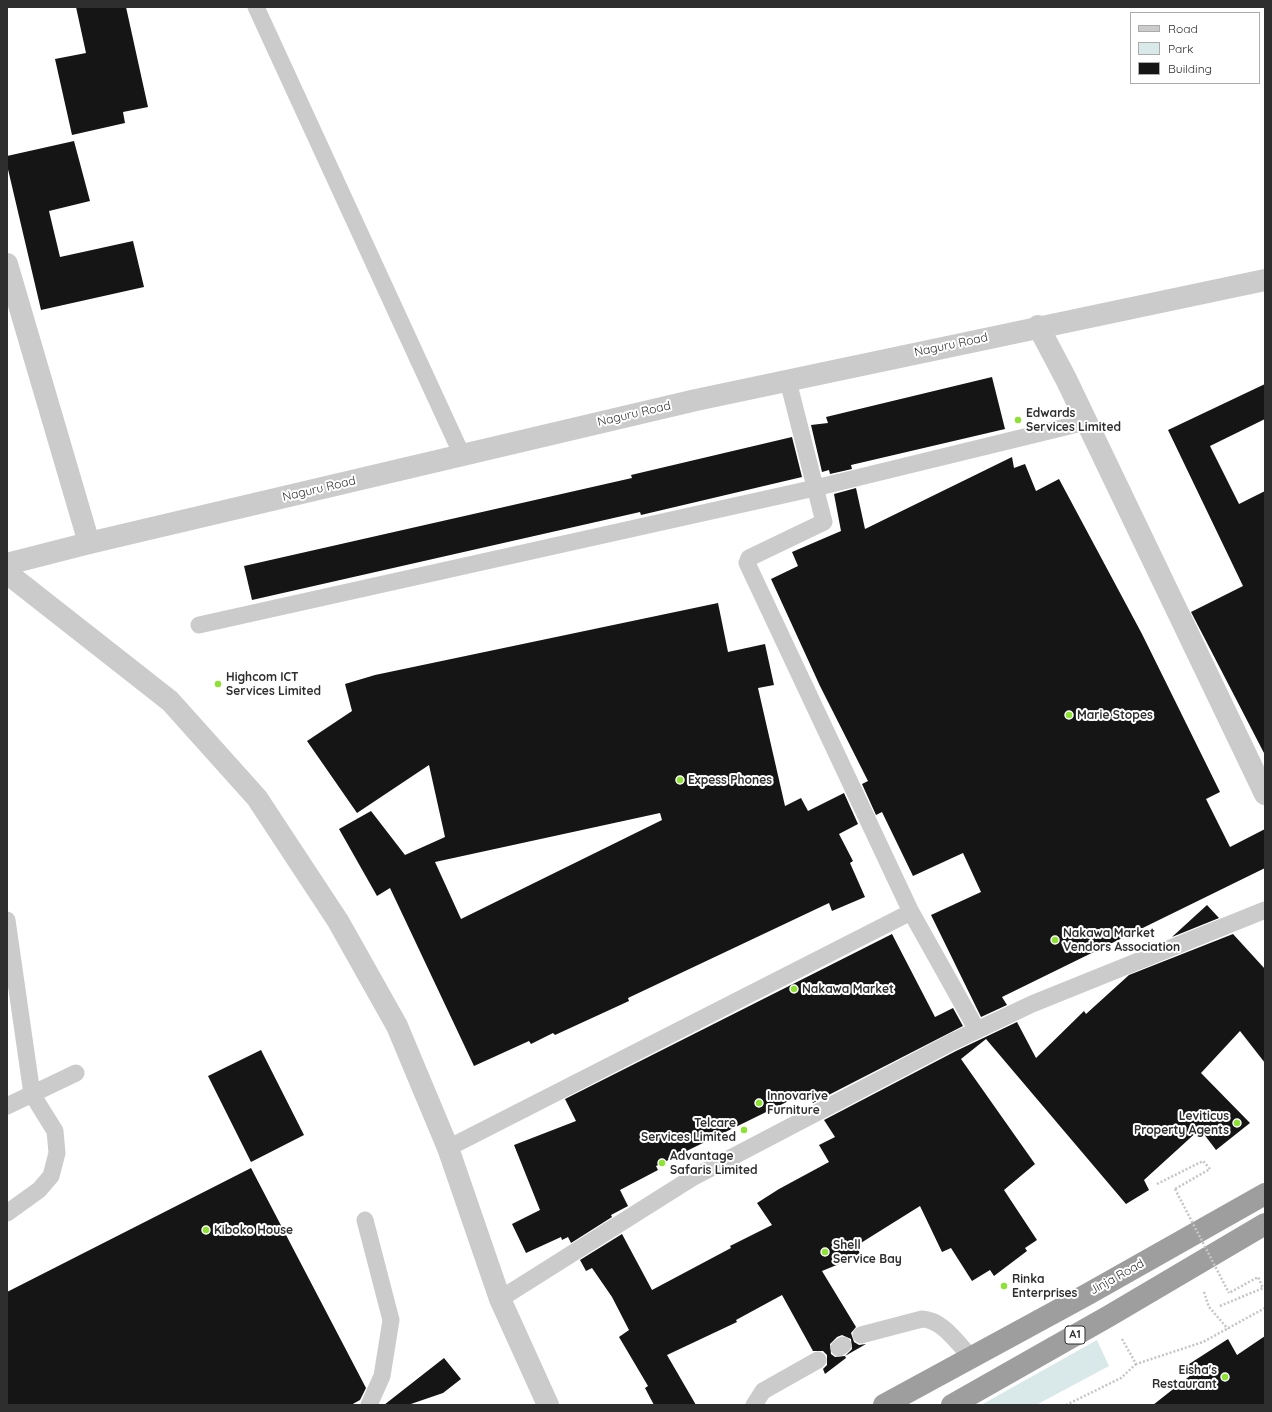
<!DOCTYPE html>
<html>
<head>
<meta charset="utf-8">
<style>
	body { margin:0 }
	#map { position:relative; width:1272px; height:1412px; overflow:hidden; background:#fff; font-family:Quicksand,sans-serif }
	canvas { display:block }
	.frame { position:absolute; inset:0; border:8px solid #2e2e2e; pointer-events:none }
	.legend { position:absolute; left:1130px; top:12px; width:130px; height:72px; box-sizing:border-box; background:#fff; border:1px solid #ababab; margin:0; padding:5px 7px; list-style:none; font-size:12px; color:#2e2e2e }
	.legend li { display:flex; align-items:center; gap:8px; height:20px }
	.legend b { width:20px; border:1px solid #ababab }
</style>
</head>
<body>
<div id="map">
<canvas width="1272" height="1412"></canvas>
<div class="frame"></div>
<ul class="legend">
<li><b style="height:5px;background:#cbcbcb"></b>Road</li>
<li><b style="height:11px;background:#d9e8e8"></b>Park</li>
<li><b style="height:11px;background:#151515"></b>Building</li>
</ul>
</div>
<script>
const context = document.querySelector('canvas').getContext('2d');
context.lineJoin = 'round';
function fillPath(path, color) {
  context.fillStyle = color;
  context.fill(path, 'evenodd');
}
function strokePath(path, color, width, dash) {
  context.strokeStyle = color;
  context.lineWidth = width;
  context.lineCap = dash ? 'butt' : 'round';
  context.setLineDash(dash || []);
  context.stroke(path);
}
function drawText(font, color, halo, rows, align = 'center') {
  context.font = font + ' Quicksand,sans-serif';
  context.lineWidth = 4;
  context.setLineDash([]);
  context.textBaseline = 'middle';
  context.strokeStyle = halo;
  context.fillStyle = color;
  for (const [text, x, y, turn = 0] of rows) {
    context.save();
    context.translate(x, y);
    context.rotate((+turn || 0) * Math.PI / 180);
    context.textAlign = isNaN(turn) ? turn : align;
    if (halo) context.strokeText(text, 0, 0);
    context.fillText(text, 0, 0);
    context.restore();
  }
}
fillPath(new Path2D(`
	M 1097,1340 L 1109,1366 L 1036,1405 L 981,1405 Z`), '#d9e8e8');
fillPath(new Path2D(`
	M 76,7 L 126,7 L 148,107 L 123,112 L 125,123 L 72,135 L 55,59 L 86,53 Z
	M 74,141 L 90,201 L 49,211 L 60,257 L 133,241 L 144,287 L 41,310 L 7,165 L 7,156 Z
	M 992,377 L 1005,429 L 851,465 L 852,469 L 830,474 L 829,470 L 822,472 L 811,425 L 828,423 L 826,417 Z
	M 1265,384 L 1265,419 L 1210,446 L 1239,504 L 1265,491 L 1265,755 L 1191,612 L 1243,586 L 1168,430 Z
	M 792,437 L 802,477 L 641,515 L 640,512 L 252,600 L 244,566 L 632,478 L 631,475 Z
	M 1012,457 L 1014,468 L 1025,464 L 1036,491 L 1059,479 L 1142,634 L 1220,792 L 1206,799 L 1230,847 L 1265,829 L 1265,868 L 1002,997 L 1007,1005 L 981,1017 L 931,915 L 981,892 L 963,853 L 913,876 L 882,812 L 876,815 L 862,784 L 868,781 L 820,686 L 771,579 L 798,566 L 792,552 L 841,531 L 834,494 L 856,488 L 865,529 Z
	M 718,603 L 728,652 L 765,644 L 774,685 L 758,688 L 785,806 L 801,798 L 808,811 L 844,793 L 858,824 L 839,834 L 853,861 L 850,863 L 865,897 L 832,911 L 829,903 L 628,998 L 629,1001 L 555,1035 L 553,1033 L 531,1044 L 529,1041 L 474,1066 L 390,888 L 377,896 L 339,829 L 371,811 L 405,855 L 445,837 L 429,765 L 357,813 L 307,741 L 352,711 L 345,684 L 375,675 ZM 660,813 L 662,820 L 461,919 L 435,862 Z
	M 1207,905 L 1219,918 L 1172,937 Z
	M 892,934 L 935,1017 L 953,1008 L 963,1026 L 813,1103 L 807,1092 L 656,1166 L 658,1170 L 620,1190 L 628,1206 L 611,1215 L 612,1217 L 571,1243 L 568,1237 L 562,1240 L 561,1237 L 526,1253 L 512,1224 L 540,1210 L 514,1145 L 576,1121 L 565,1099 Z
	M 1233,934 L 1265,969 L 1265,1063 L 1240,1031 L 1201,1073 L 1250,1123 L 1216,1150 L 1200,1129 L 1144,1180 L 1149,1190 L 1126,1204 L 986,1039 L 961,1059 L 1035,1164 L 1004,1190 L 1037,1240 L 1025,1248 L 1027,1251 L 994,1276 L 990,1270 L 972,1281 L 951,1248 L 942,1252 L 920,1206 L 856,1246 L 861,1255 L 822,1271 L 856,1327 L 851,1333 L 854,1342 L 859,1345 L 866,1344 L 845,1356 L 846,1358 L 825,1374 L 823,1369 L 827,1365 L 827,1355 L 823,1351 L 813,1351 L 782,1295 L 736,1320 L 737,1322 L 667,1355 L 696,1405 L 654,1405 L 645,1388 L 648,1386 L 619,1337 L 629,1330 L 612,1297 L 592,1268 L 586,1271 L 580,1260 L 622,1234 L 652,1290 L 731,1248 L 730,1246 L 772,1225 L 757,1203 L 779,1189 L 829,1162 L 819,1145 L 835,1137 L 824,1120 L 956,1051 L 1017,1022 L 1036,1058 L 1084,1011 L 1086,1014 L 1129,975 ZM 842,1335 L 851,1339 L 852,1349 L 845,1356 L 835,1357 L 831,1354 L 830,1344 L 837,1337 Z
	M 261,1050 L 304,1135 L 251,1162 L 208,1076 Z
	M 251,1168 L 366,1388 L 360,1400 L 351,1405 L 7,1405 L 7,1292 Z
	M 1265,1336 L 1265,1405 L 1153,1405 L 1191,1375 L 1186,1366 L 1228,1339 L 1237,1355 Z
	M 444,1358 L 461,1379 L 443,1393 L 408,1405 L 384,1405 Z`), '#151515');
strokePath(new Path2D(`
	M 1157,1184 L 1203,1161 L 1210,1169 L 1175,1189
	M 1204,1292 L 1209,1307 L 1228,1329
	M 1220,1306 L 1263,1288 L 1258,1277 L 1229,1293
	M 1122,1339 L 1136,1364 L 1203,1342 L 1265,1308
	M 1066,1405 L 1121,1378 L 1136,1364`), '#c5c5c5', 2.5, [2, 2]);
strokePath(new Path2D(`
	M 256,7 L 462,455
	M 788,381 L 824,522 L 749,558 L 747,563 L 911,912
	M 199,625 L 815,488 L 1086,422
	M 7,920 L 32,1094 L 55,1131 L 57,1153 L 51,1176 L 39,1190 L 7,1213
	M 7,1106 L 76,1073
	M 448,1148 L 911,912 L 977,1030
	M 365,1220 L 391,1320 L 382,1376 L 369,1405
	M 500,1299 L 692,1178 L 952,1042 L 1032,1004 L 1265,910
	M 861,1335 L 922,1319 C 943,1320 957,1343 971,1357
	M 839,1348 L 843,1345
	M 754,1405 L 763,1391 L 818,1360`), '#cbcbcb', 17);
strokePath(new Path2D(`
	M 7,264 L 89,543
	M 1038,326 L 1066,379 L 1265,794
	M 7,573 L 170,701 L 257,798 L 338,921 L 397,1026 L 448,1148 L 500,1299 L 548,1405`), '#cbcbcb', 22);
strokePath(new Path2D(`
	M 7,564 L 89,543 L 696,400 L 1265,280`), '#cbcbcb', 22);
strokePath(new Path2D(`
	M 884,1405 L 1088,1294 L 1265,1194
	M 952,1405 L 1109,1316 L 1265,1224`), '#9e9e9e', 22);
strokePath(new Path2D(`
	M 1175,1189 L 1229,1293`), '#c5c5c5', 2.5, [2, 2]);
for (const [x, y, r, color] of [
	[1018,420,4,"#8de233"],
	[218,684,4,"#8de233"],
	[1069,715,4,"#8de233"],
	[680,780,4,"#8de233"],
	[1055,940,4,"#8de233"],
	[794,989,4,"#8de233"],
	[759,1103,4,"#8de233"],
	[1237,1123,4,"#8de233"],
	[744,1130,4,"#8de233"],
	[662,1163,4,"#8de233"],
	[206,1230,4,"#8de233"],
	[825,1252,4,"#8de233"],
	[1004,1286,4,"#8de233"],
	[1225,1377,4,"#8de233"]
]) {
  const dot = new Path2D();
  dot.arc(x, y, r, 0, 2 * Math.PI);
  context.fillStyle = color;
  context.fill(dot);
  strokePath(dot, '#fff', 1.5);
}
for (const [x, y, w] of [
	[1075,1335,20]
]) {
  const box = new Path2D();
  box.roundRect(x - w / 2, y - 9, w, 18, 3);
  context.fillStyle = '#fff';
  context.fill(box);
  strokePath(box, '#2e2e2e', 1);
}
drawText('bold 11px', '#2e2e2e', null, [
	["A1",1075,1335]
]);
drawText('12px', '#2e2e2e', '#fff', [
	["Naguru Road",951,345,-12],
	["Naguru Road",634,414,-13],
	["Naguru Road",319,489,-13],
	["Jinja Road",1117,1277,-29]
]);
drawText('bold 12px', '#2e2e2e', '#fff', [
	["Edwards",1026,413],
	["Services Limited",1026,427],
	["Highcom ICT",226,677],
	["Services Limited",226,691],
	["Marie Stopes",1077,715],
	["Expess Phones",688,780],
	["Nakawa Market",1063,933],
	["Vendors Association",1063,947],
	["Nakawa Market",802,989],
	["Innovarive",767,1096],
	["Furniture",767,1110],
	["Leviticus",1229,1116,"right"],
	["Property Agents",1229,1130,"right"],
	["Telcare",736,1123,"right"],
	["Services Limited",736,1137,"right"],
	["Advantage",670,1156],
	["Safaris Limited",670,1170],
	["Kiboko House",214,1230],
	["Shell",833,1245],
	["Service Bay",833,1259],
	["Rinka",1012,1279],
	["Enterprises",1012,1293],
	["Eisha's",1217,1370,"right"],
	["Restaurant",1217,1384,"right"]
], 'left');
</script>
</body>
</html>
